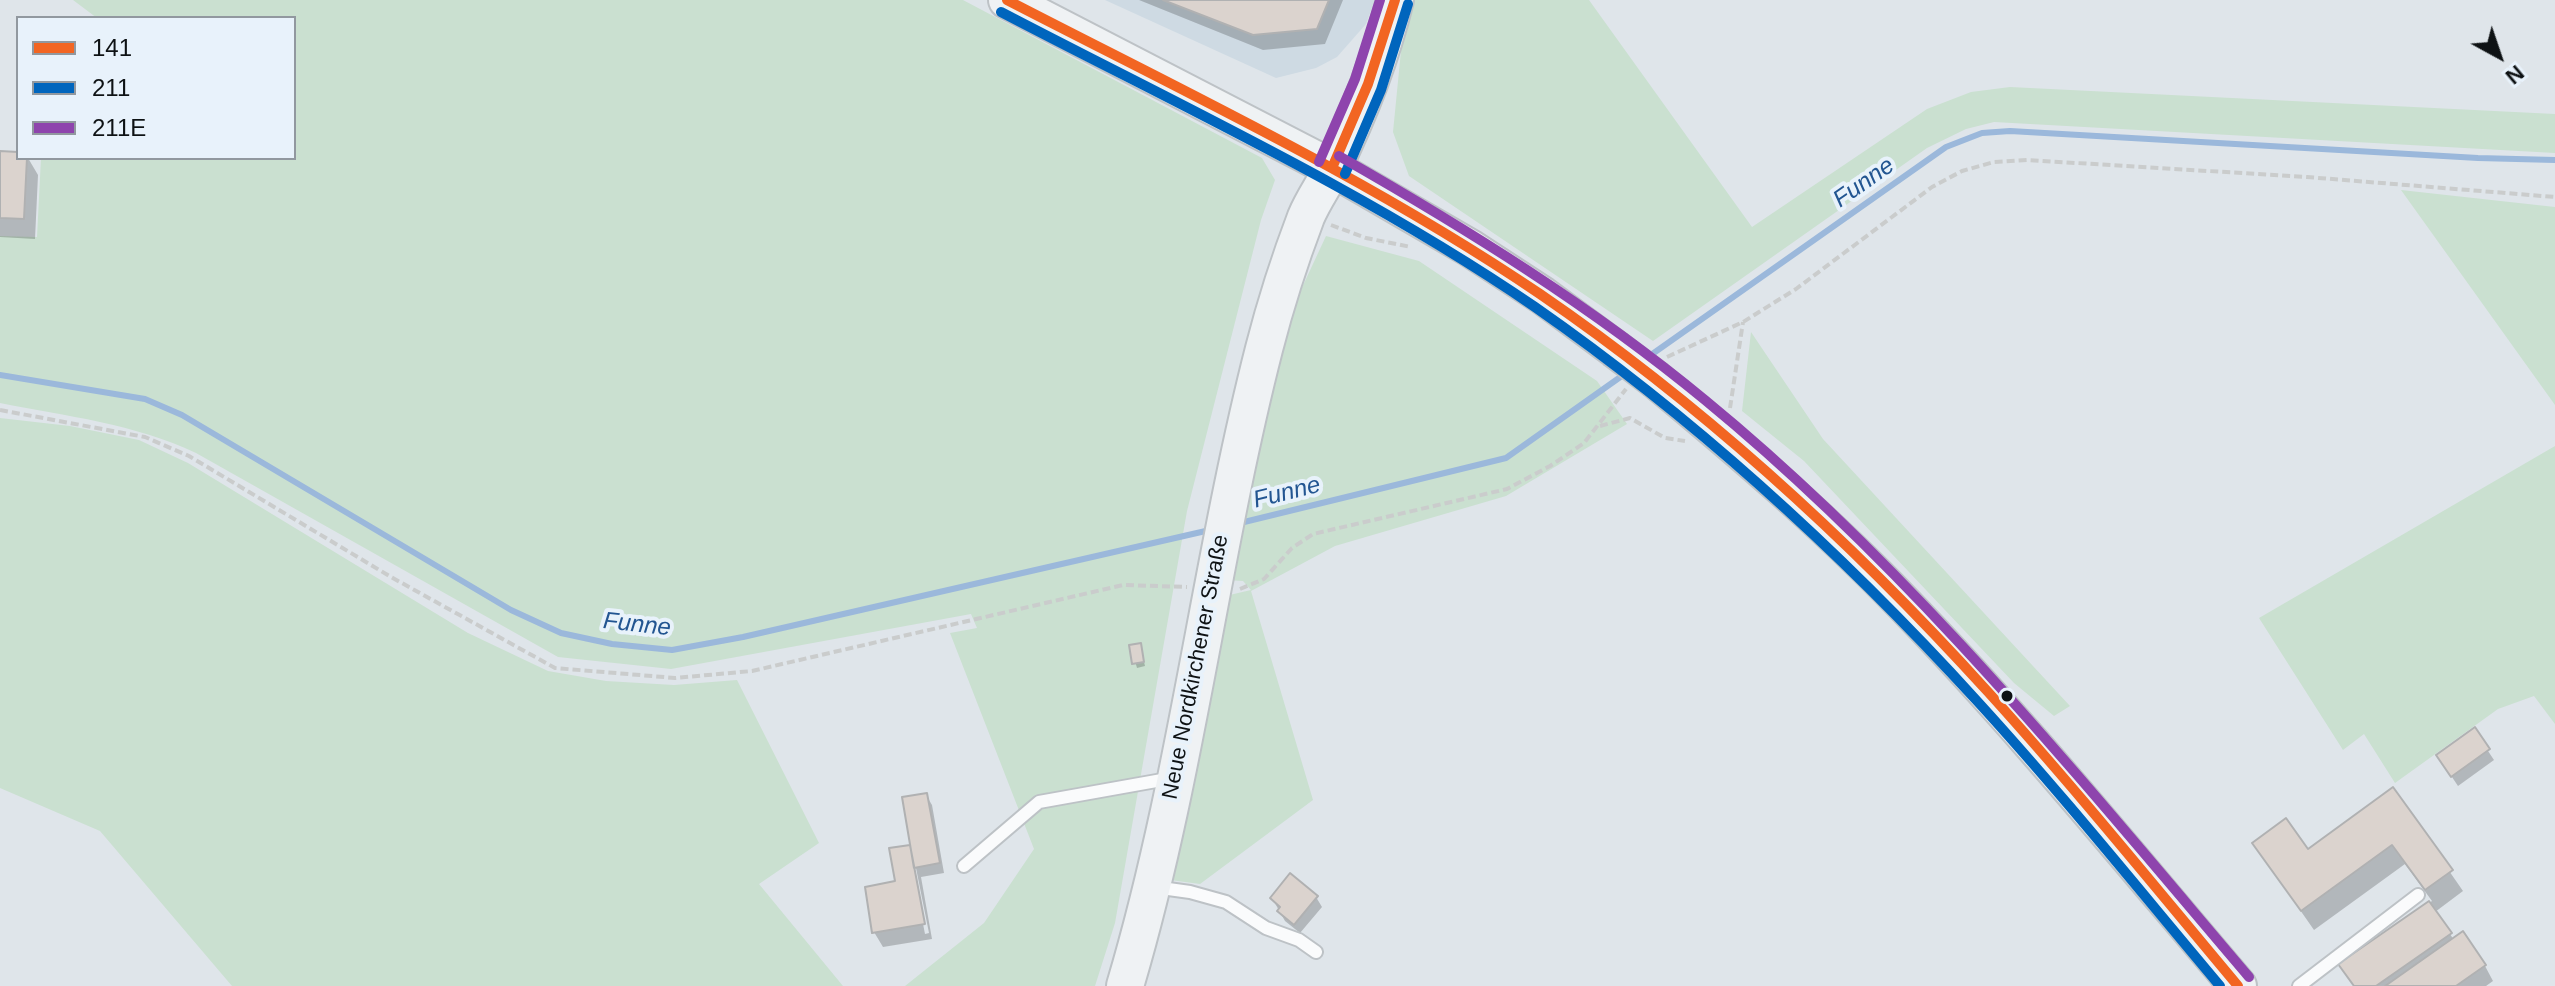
<!DOCTYPE html>
<html>
<head>
<meta charset="utf-8">
<style>
	body { margin:0 }
	#map { position:relative; width:2555px; height:986px; overflow:hidden; background:#dfe5ea; font-family:Arial,sans-serif }
	canvas { display:block }
	.legend { position:absolute; left:16px; top:16px; width:280px; height:144px; box-sizing:border-box; background:#e8f2fb; border:2px solid #91989f; margin:0; padding:10px 14px; list-style:none; font-size:24px; color:#0e1214 }
	.legend li { display:flex; align-items:center; gap:16px; height:40px }
	.legend b { width:40px; border:2px solid #91989f }
	.north { position:absolute; left:2459px; top:16px; width:80px; height:80px; -webkit-text-stroke:6px #e8f2fb; paint-order:stroke; rotate:140deg; font-size:22px; font-weight:700; line-height:32px; text-align:center; color:#0e1214 }
	.north::after { content:''; display:block; margin:auto; width:28px; height:36px; background:#0e1214; clip-path:polygon(50% 0,100% 100%,50% 72%,0 100%) }
</style>
</head>
<body>
<div id="map">
<canvas width="2555" height="986"></canvas>
<ul class="legend">
<li><b style="height:10px;background:#f26522"></b>141</li>
<li><b style="height:10px;background:#0065bd"></b>211</li>
<li><b style="height:10px;background:#8e44ad"></b>211E</li>
</ul>
<div class="north">N</div>
</div>
<script>
const context = document.querySelector('canvas').getContext('2d');
context.lineJoin = 'round';
function fillPath(path, color) {
  context.fillStyle = color;
  context.fill(path, 'evenodd');
}
function strokePath(path, color, width, dash) {
  context.strokeStyle = color;
  context.lineWidth = width;
  context.lineCap = dash ? 'butt' : 'round';
  context.setLineDash(dash || []);
  context.stroke(path);
}
function drawText(font, color, halo, rows, align = 'center') {
  context.font = font + ' Arial,sans-serif';
  context.lineWidth = 8;
  context.setLineDash([]);
  context.textBaseline = 'middle';
  context.strokeStyle = halo;
  context.fillStyle = color;
  for (const [text, x, y, turn = 0] of rows) {
    context.save();
    context.translate(x, y);
    context.rotate((+turn || 0) * Math.PI / 180);
    context.textAlign = isNaN(turn) ? turn : align;
    if (halo) context.strokeText(text, 0, 0);
    context.fillText(text, 0, 0);
    context.restore();
  }
}
fillPath(new Path2D(`
	M 1105,0 L 1375,0 L 1366,24 L 1337,57 L 1316,68 L 1276,78 Z`), '#cedae3');
fillPath(new Path2D(`
	M 73,0 L 963,0 L 1262,158 L 1275,180 L 1261,220 L 1187,511 L 1115,923 L 1095,986 L 905,986 L 984,923 L 1034,849 L 950,633 L 977,628 L 971,614 L 671,669 L 558,657 L 196,453 C 135,424 66,416 0,403 L 0,236 L 37,237 L 41,158 L 294,158 L 294,18 L 97,18 Z
	M 1406,0 L 1589,0 L 1752,227 L 1927,109 L 1971,92 L 2010,87 L 2555,114 L 2555,153 L 1994,122 L 1966,129 L 1927,148 L 1653,341 L 1409,176 L 1393,132 Z
	M 2401,190 L 2555,207 L 2555,405 Z
	M 1326,236 L 1419,261 L 1597,381 L 1627,424 L 1506,496 L 1335,546 L 1251,591 L 1313,800 L 1200,884 L 1163,879 L 1221,597 L 1251,590 L 1243,581 L 1225,580 L 1267,409 L 1299,294 Z
	M 1751,332 L 1823,439 L 2070,706 L 2054,716 L 2014,683 L 1804,461 L 1742,411 Z
	M 0,418 L 70,426 L 139,440 L 188,463 L 468,633 L 548,671 L 606,681 L 674,685 L 737,680 L 819,843 L 759,884 L 843,986 L 232,986 L 100,831 L 0,788 Z
	M 2555,446 L 2555,724 L 2534,696 L 2498,709 L 2395,783 L 2364,734 L 2343,750 L 2259,618 Z`), '#cae0d0');
fillPath(new Path2D(`
	M 1139,0 L 1343,0 L 1325,44 L 1263,50 Z
	M 0,153 L 18,154 L 18,158 L 28,158 L 38,175 L 35,239 L 0,237 Z
	M 1140,645 L 1145,666 L 1137,668 L 1131,647 Z
	M 2474,730 L 2494,760 L 2458,786 L 2444,765 Z
	M 2393,790 L 2463,891 L 2435,912 L 2454,940 L 2485,966 L 2493,981 L 2486,986 L 2354,986 L 2341,965 L 2432,901 L 2405,864 L 2314,930 L 2254,844 L 2308,851 Z
	M 926,795 L 932,805 L 944,873 L 921,877 L 932,939 L 883,947 L 874,932 L 898,883 L 892,850 L 912,847 ZM 911,863 L 916,868 L 929,933 L 925,934 Z
	M 1316,897 L 1322,907 L 1300,933 L 1285,921 L 1272,898 Z`), '#0003');
strokePath(new Path2D(`
	M 1648,357 L 1946,147 L 1982,133 L 2010,131 L 2478,158 L 2555,160
	M 0,375 L 145,399 L 182,415 L 511,610 L 561,633 L 612,644 L 672,650 L 743,637 L 1210,530
	M 1236,524 L 1506,458 L 1626,373`), '#9bb8db', 6);
const building = new Path2D(`
	M 1163,0 L 1329,0 L 1317,29 L 1253,35 Z
	M 0,151 L 18,152 L 18,158 L 27,158 L 24,219 L 0,218 Z
	M 1141,643 L 1144,662 L 1132,664 L 1129,645 Z
	M 2475,727 L 2490,749 L 2451,777 L 2436,755 Z
	M 2393,787 L 2453,870 L 2425,890 L 2392,845 L 2301,911 L 2252,843 L 2286,818 L 2308,849 Z
	M 927,793 L 940,863 L 914,868 L 902,797 Z
	M 910,845 L 925,924 L 872,933 L 865,887 L 895,881 L 889,848 Z
	M 1290,873 L 1318,896 L 1294,925 L 1277,911 L 1280,907 L 1270,898 Z
	M 2429,901 L 2452,933 L 2376,986 L 2354,986 L 2338,964 Z
	M 2463,931 L 2486,965 L 2456,986 L 2385,986 Z`);
fillPath(building, '#dbd3ce');
strokePath(building, '#b0b1b2', 2);
const lane = new Path2D(`
	M 964,866 L 1039,802 L 1173,778
	M 1154,887 L 1190,892 L 1226,902 L 1266,928 L 1299,940 L 1316,952
	M 2299,986 L 2418,895`);
const secondary = new Path2D(`
	M 1007,0 L 1332,168 L 1470,248 L 1542,295 L 1615,349
	M 1656,380 C 1742,451 1826,523 1903,603 C 2021,725 2128,857 2238,986
	M 1125,986 C 1187,778 1210,560 1264,349 C 1275,306 1290,259 1306,217 C 1313,200 1324,185 1332,169 C 1358,116 1381,57 1395,0`);
strokePath(lane, '#bdc2c6', 16);
strokePath(secondary, '#bdc2c6', 40);
strokePath(new Path2D(`
	M 1331,225 L 1366,238 L 1411,247
	M 1667,357 L 1743,322 L 1796,289 L 1932,187 L 1962,171 L 1994,162 L 2027,160 L 2307,177 L 2555,197
	M 1730,408 L 1743,322
	M 0,410 L 145,437 L 189,456 L 391,577 L 555,668 L 675,678 L 752,671 L 1123,585 L 1187,587
	M 1600,426 L 1630,418 L 1665,438 L 1685,441
	M 1240,589 L 1264,579 L 1292,548 L 1313,534 L 1507,489 L 1550,466 L 1584,443 L 1626,389`), '#cacccc', 4, [8, 4]);
strokePath(lane, '#fafbfc', 12);
strokePath(secondary, '#eff2f4', 36);
const secondaryBridge = new Path2D(`
	M 1615,349 L 1656,380`);
strokePath(secondaryBridge, '#bdc2c6', 40, []);
strokePath(secondaryBridge, '#eff2f4', 36);
strokePath(new Path2D(`
	M 1007,0 C 1187,93 1372,180 1540,294 C 1705,407 1855,545 1989,693 C 2075,788 2156,888 2238,986
	M 1332,168 L 1368,84 L 1395,0`), '#f26522', 10);
strokePath(new Path2D(`
	M 1001,12 C 1181,106 1367,192 1535,307 C 1697,420 1845,556 1978,702 C 2062,794 2140,891 2220,986
	M 1345,174 L 1381,90 L 1408,4`), '#0065bd', 10);
strokePath(new Path2D(`
	M 1339,156 C 1467,229 1591,306 1705,400 C 1910,568 2078,776 2249,977
	M 1319,162 L 1355,79 L 1380,0`), '#8e44ad', 10);
for (const [x, y, r, color] of [
	[2007,696,7,"#0e1214"]
]) {
  const dot = new Path2D();
  dot.arc(x, y, r, 0, 2 * Math.PI);
  context.fillStyle = color;
  context.fill(dot);
  strokePath(dot, '#e8f2fb', 3);
}
drawText('22px', '#0e1214', '#e8f2fb', [
	["Neue Nordkirchener Straße",1196,667,-79]
]);
drawText('italic 24px', '#225591', '#e8f2fb', [
	["Funne",1864,183,-35],
	["Funne",1287,493,-14],
	["Funne",637,625,6]
]);
</script>
</body>
</html>
